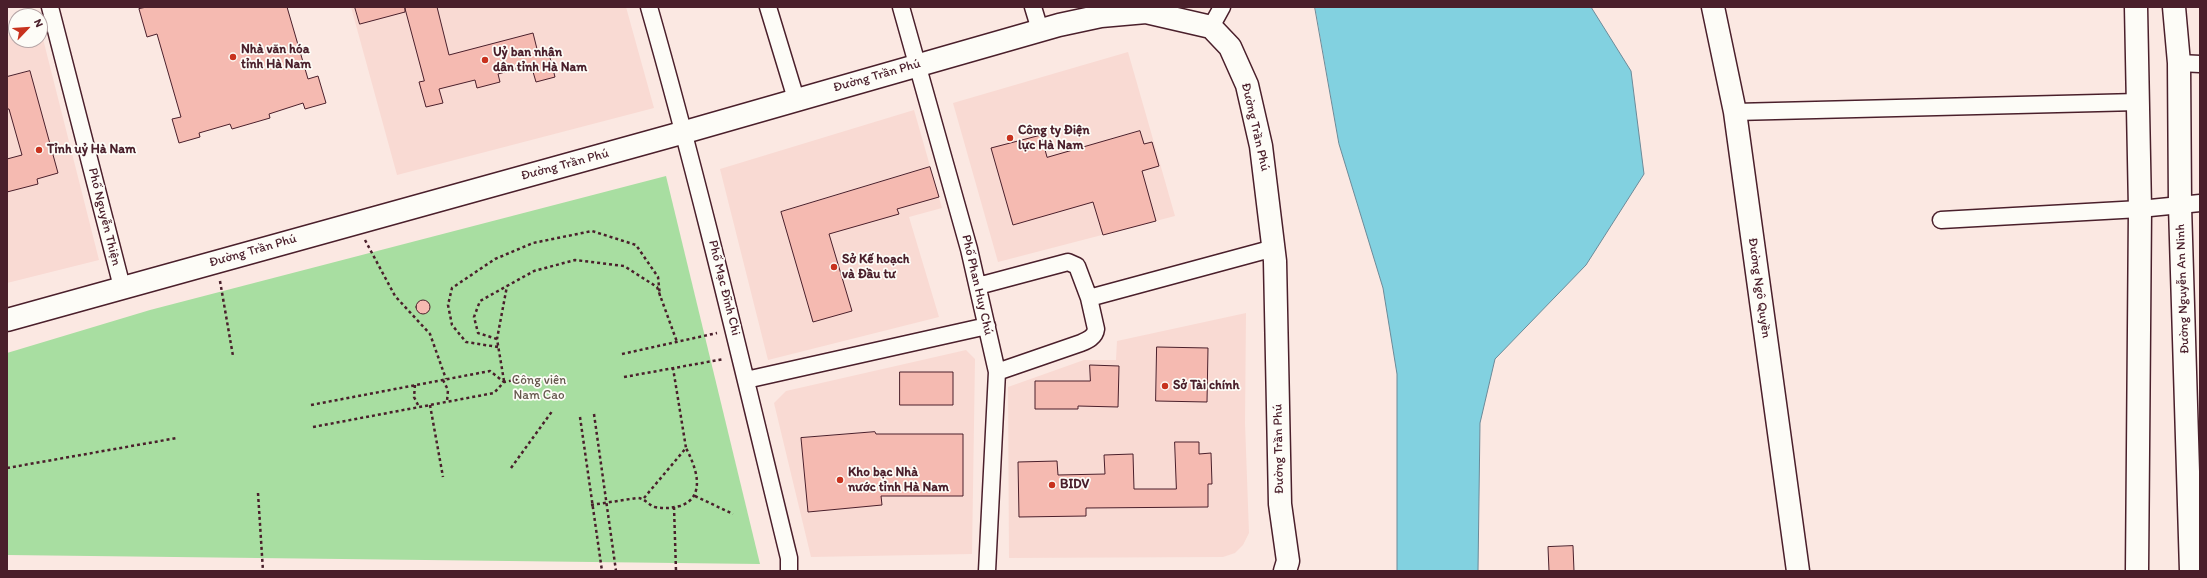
<!DOCTYPE html>
<html>
<head>
<meta charset="utf-8">
<style>
	body { margin:0 }
	#map { position:relative; width:2207px; height:578px; overflow:hidden; background:#fbe8e2; font-family:Itim,sans-serif }
	canvas { display:block }
	.frame { position:absolute; inset:0; border:8px solid #4a1f2b; pointer-events:none }
	.north { position:absolute; left:8px; top:8px; width:40px; height:40px; box-sizing:border-box; background:#fdfcf7; border:1px solid #b5a4a5; border-radius:50%; rotate:65deg; font-size:11px; font-weight:700; line-height:16px; text-align:center; color:#4a1f2b }
	.north::after { content:''; display:block; margin:auto; width:14px; height:18px; background:#c8321e; clip-path:polygon(50% 0,100% 100%,50% 72%,0 100%) }
</style>
</head>
<body>
<div id="map">
<canvas width="2207" height="578"></canvas>
<div class="frame"></div>
<div class="north">N</div>
</div>
<script>
const context = document.querySelector('canvas').getContext('2d');
context.lineJoin = 'round';
function fillPath(path, color) {
  context.fillStyle = color;
  context.fill(path, 'evenodd');
}
function strokePath(path, color, width, dash) {
  context.strokeStyle = color;
  context.lineWidth = width;
  context.lineCap = dash ? 'butt' : 'round';
  context.setLineDash(dash || []);
  context.stroke(path);
}
function drawText(font, color, halo, rows, align = 'center') {
  context.font = font + ' Itim,sans-serif';
  context.lineWidth = 3.5;
  context.setLineDash([]);
  context.textBaseline = 'middle';
  context.strokeStyle = halo;
  context.fillStyle = color;
  for (const [text, x, y, turn = 0] of rows) {
    context.save();
    context.translate(x, y);
    context.rotate((+turn || 0) * Math.PI / 180);
    context.textAlign = isNaN(turn) ? turn : align;
    if (halo) context.strokeText(text, 0, 0);
    context.fillText(text, 0, 0);
    context.restore();
  }
}
fillPath(new Path2D(`
	M 351,7 L 626,7 L 654,108 L 397,175 Z
	M 40,27 L 99,260 L 7,283 L 7,35 L 16,33 L 16,40 L 40,40 Z
	M 1128,52 L 1175,216 L 998,262 L 953,103 Z
	M 914,110 L 942,208 L 909,217 L 939,317 L 768,360 L 720,169 Z
	M 1246,313 L 1245,423 L 1249,533 L 1243,545 L 1235,553 L 1223,557 L 1009,558 L 1008,387 L 1084,360 L 1116,360 L 1117,341 Z
	M 966,350 L 975,359 L 972,554 L 811,557 L 774,403 L 786,391 Z`), '#f9dad3');
fillPath(new Path2D(`
	M 666,176 L 760,564 L 7,555 L 7,353 L 150,310 Z`), '#a8dea1');
const water = new Path2D(`
	M 1315,7 L 1591,7 L 1631,71 L 1644,174 L 1586,265 L 1495,359 L 1480,423 L 1478,571 L 1397,571 L 1397,374 L 1383,288 L 1339,144 Z`);
fillPath(water, '#82d1e0');
strokePath(water, '#6c8a98', 1);
const building = new Path2D(`
	M 147,7 L 287,7 L 308,79 L 318,76 L 326,103 L 305,109 L 303,103 L 269,114 L 270,118 L 232,129 L 230,124 L 199,133 L 200,137 L 179,143 L 172,119 L 181,117 L 157,34 L 147,37 L 139,9 Z
	M 355,7 L 405,7 L 405,12 L 360,24 Z
	M 405,7 L 437,7 L 449,55 L 533,33 L 538,53 L 548,50 L 555,77 L 536,82 L 531,65 L 498,74 L 500,82 L 477,88 L 475,80 L 439,89 L 443,103 L 426,107 L 419,82 L 424,81 Z
	M 30,71 L 58,173 L 37,179 L 38,184 L 7,192 L 7,159 L 22,155 L 9,109 L 7,109 L 7,77 Z
	M 1140,131 L 1144,144 L 1152,142 L 1159,166 L 1142,171 L 1156,221 L 1103,235 L 1093,202 L 1013,225 L 991,148 L 1041,135 L 1047,157 Z
	M 930,167 L 939,197 L 897,209 L 899,214 L 829,234 L 852,311 L 813,322 L 781,212 Z
	M416 307a7 7 0 1 1 14 0a7 7 0 1 1-14 0Z
	M 1157,347 L 1208,348 L 1207,402 L 1156,401 Z
	M 1090,365 L 1119,366 L 1118,407 L 1078,406 L 1078,409 L 1035,409 L 1035,381 L 1090,381 Z
	M 900,372 L 953,372 L 953,405 L 900,405 Z
	M 875,432 L 876,434 L 963,434 L 963,496 L 881,496 L 882,505 L 808,512 L 801,438 Z
	M 1175,442 L 1199,442 L 1199,454 L 1211,453 L 1212,484 L 1208,484 L 1208,507 L 1086,508 L 1086,516 L 1019,517 L 1018,462 L 1057,461 L 1058,475 L 1105,474 L 1104,455 L 1133,454 L 1134,489 L 1176,489 Z
	M 1573,546 L 1574,571 L 1549,571 L 1548,547 Z`);
fillPath(building, '#f5bab1');
strokePath(building, '#4a1f2b', 1);
const street = new Path2D(`
	M 50,7 L 122,287
	M 649,7 C 701,189 744,374 789,558 L 789,571
	M 768,7 L 796,99
	M 901,7 L 969,249 L 997,372 L 987,571
	M 1033,7 L 1040,30
	M 1211,27 L 1222,7
	M 2179,63 L 2200,64
	M 1735,112 L 2138,102
	M 1941,220 L 2140,209 L 2200,203
	M 978,286 L 1068,262 L 1077,266 L 1089,298 L 1096,329 C 1095,337 1088,340 1081,343 L 997,372
	M 1089,298 L 1274,248
	M 746,380 L 987,326`);
const secondary = new Path2D(`
	M 1713,7 L 1735,112 L 1798,571
	M 2136,7 L 2140,209 L 2137,571
	M 2174,7 L 2179,63 L 2180,206 L 2191,571
	M 7,320 L 685,132 L 1059,25 L 1101,16 L 1146,12 L 1211,27 L 1230,47 L 1247,85 L 1261,146 L 1275,261 L 1280,504 L 1288,561 L 1285,571`);
strokePath(street, '#4a1f2b', 19);
strokePath(secondary, '#4a1f2b', 25);
strokePath(new Path2D(`
	M 365,240 L 395,296 L 430,334 L 446,379
	M 220,281 L 233,356
	M 497,339 L 478,333 L 474,317 L 480,301 L 534,271 L 575,260 L 624,266 L 657,287 L 677,342
	M 498,347 L 466,342 L 452,325 L 448,305 L 452,288 L 495,259 L 533,243 L 592,231 L 636,245 L 658,277 L 660,296
	M 622,354 L 717,333
	M 624,377 L 724,359
	M 443,380 L 448,390 L 447,401
	M 504,381 L 497,339 L 507,286
	M 415,385 L 414,397 L 419,407
	M 311,405 L 490,371 L 504,382
	M 430,405 L 443,477
	M 594,414 L 616,571
	M 580,417 L 602,571
	M 313,427 L 494,393 L 504,382 L 532,377
	M 7,468 L 177,438
	M 511,468 L 553,410
	M 258,493 L 263,571
	M 695,496 L 733,514
	M 644,498 L 686,448 L 673,368
	M 591,505 L 637,498 C 645,498 648,505 655,507 C 664,509 671,508 680,506 C 707,497 696,467 686,448
	M 674,507 L 676,571`), '#4a1f2b', 2.5, [3, 3]);
strokePath(street, '#fdfcf7', 16);
strokePath(secondary, '#fdfcf7', 22);
for (const [x, y, r, color] of [
	[233,57,4,"#c8321e"],
	[485,60,4,"#c8321e"],
	[1010,138,4,"#c8321e"],
	[39,150,4,"#c8321e"],
	[834,267,4,"#c8321e"],
	[1165,386,4,"#c8321e"],
	[840,480,4,"#c8321e"],
	[1052,485,4,"#c8321e"]
]) {
  const dot = new Path2D();
  dot.arc(x, y, r, 0, 2 * Math.PI);
  context.fillStyle = color;
  context.fill(dot);
  strokePath(dot, '#fdfcf7', 1.5);
}
drawText('bold 13px', '#4a1f2b', '#fdfcf7', [
	["Nhà văn hóa",241,50],
	["tỉnh Hà Nam",241,65],
	["Uỷ ban nhân",493,53],
	["dân tỉnh Hà Nam",493,68],
	["Công ty Điện",1018,131],
	["lực Hà Nam",1018,146],
	["Tỉnh uỷ Hà Nam",47,150],
	["Sở Kế hoạch",842,260],
	["và Đầu tư",842,275],
	["Sở Tài chính",1173,386],
	["Kho bạc Nhà",848,473],
	["nước tỉnh Hà Nam",848,488],
	["BIDV",1060,485]
], 'left');
drawText('13px', '#4a1f2b', '#fdfcf7', [
	["Đường Trần Phú",877,76,-16],
	["Đường Trần Phú",1255,127,77],
	["Đường Trần Phú",565,165,-15],
	["Phố Nguyễn Thiện",104,217,76],
	["Đường Trần Phú",253,251,-16],
	["Phố Phan Huy Chú",977,285,77],
	["Phố Mạc Đĩnh Chi",724,288,76],
	["Đường Ngô Quyền",1759,288,82],
	["Đường Nguyễn An Ninh",2183,289,-92],
	["Đường Trần Phú",1279,449,-91]
]);
drawText('13px', '#66584e', '#fdfcf7', [
	["Công viên",539,381],
	["Nam Cao",539,396]
]);
</script>
</body>
</html>
